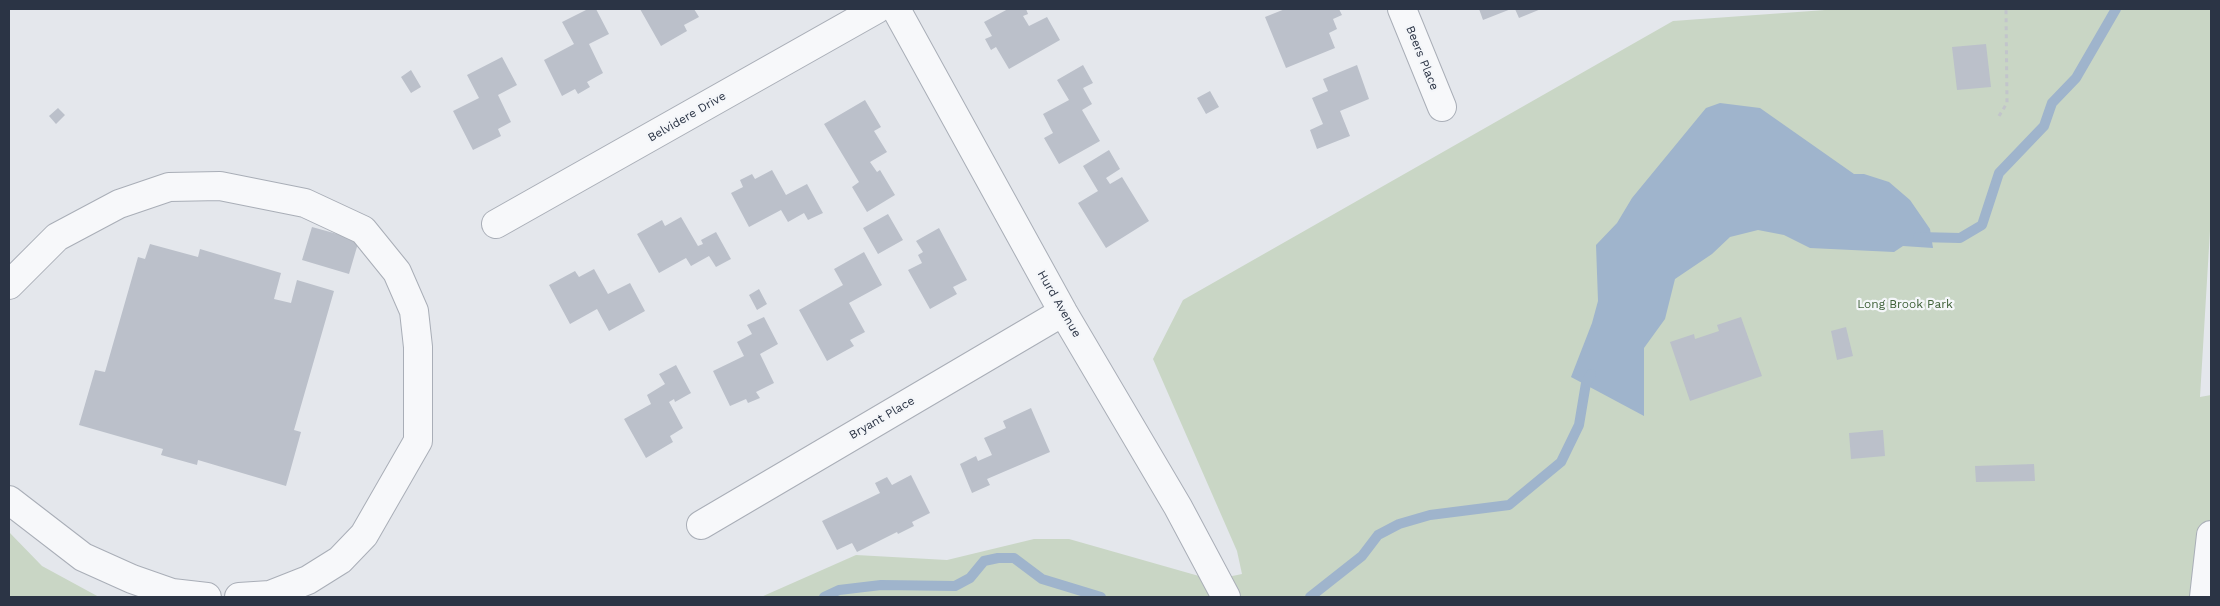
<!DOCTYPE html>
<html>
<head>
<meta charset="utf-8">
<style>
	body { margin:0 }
	#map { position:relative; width:2220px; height:606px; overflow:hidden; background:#e4e7ec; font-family:"Work Sans",sans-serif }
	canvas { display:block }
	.frame { position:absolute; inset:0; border:10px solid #2b3445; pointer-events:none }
</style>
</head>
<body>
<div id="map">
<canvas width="2220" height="606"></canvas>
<div class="frame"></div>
</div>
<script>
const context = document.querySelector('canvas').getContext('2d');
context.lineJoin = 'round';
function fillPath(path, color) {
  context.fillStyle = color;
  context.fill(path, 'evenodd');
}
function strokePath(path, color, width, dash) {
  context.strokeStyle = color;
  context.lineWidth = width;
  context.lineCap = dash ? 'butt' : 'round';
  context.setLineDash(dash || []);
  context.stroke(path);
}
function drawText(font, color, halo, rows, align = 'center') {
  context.font = font + ' "Work Sans",sans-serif';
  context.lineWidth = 4.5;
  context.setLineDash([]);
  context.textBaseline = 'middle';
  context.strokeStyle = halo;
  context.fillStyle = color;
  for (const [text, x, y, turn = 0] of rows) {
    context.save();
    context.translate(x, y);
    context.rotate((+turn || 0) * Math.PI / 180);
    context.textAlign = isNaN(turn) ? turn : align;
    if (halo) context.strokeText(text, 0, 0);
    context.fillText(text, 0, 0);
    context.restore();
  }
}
fillPath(new Path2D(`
	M 1839,9 L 2211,9 L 2211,214 L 2200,397 L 2211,395 L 2211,597 L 761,597 L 856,555 L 947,560 L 1034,539 L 1069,539 L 1213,580 L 1242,574 L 1237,551 L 1153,359 L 1183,300 L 1673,21 Z
	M 9,532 L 42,566 L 99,597 L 9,597 Z`), '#c9d6c5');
fillPath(new Path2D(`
	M 1720,103 L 1760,108 L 1854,174 L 1864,174 L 1889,182 L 1910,200 L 1930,229 L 1933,248 L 1903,246 L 1894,252 L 1810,248 L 1784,235 L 1758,230 L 1730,237 L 1712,254 L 1675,279 L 1665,319 L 1644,348 L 1644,416 L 1571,377 L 1592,323 L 1598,301 L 1596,245 L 1617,223 L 1632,198 L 1706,108 Z`), '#9fb4cc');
strokePath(new Path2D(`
	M 1918,237 L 1960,238 L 1982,225 L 1999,173 L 2044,126 L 2052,103 L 2076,78 L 2116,9
	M 824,597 L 839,590 L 881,585 L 955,586 L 970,578 L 984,561 L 998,558 L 1014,558 L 1042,579 L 1101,597
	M 1310,597 L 1362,556 L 1378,535 L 1399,524 L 1430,515 L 1509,505 L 1561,462 L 1579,425 L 1586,383 L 1591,374`), '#9fb4cc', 10);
fillPath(new Path2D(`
	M 588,9 L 596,9 L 609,34 L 589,44 L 603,73 L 587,82 L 590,87 L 578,94 L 575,89 L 562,96 L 544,60 L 574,44 L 562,22 Z
	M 640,9 L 694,9 L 699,17 L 684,25 L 687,31 L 661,46 Z
	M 1008,9 L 1026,9 L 1028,14 L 1023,16 L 1029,26 L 1047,17 L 1060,40 L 1009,69 L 996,47 L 991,50 L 985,39 L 992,36 L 984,22 Z
	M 1285,9 L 1339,9 L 1342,15 L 1333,19 L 1337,29 L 1329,33 L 1335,48 L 1286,68 L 1265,17 Z
	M 1479,9 L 1511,9 L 1483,20 Z
	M 1515,9 L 1541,9 L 1519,18 Z
	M 1986,44 L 1991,87 L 1957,90 L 1952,47 Z
	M 502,57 L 517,85 L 498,95 L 511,122 L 498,129 L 501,136 L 473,150 L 453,111 L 479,98 L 467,75 Z
	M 1083,65 L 1093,83 L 1083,88 L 1092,104 L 1082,110 L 1100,141 L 1059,164 L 1044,138 L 1053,133 L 1043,114 L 1069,100 L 1057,80 Z
	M 1357,65 L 1369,99 L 1340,111 L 1350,136 L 1317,149 L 1310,130 L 1323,124 L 1312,98 L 1328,91 L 1323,79 Z
	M 411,70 L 421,87 L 411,93 L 401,77 Z
	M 1210,91 L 1219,107 L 1206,114 L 1197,98 Z
	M 865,100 L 881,127 L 874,131 L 887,152 L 870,162 L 877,172 L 880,170 L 895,195 L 867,212 L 852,187 L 859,182 L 824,124 Z
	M 58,108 L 65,115 L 56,124 L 49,116 Z
	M 1109,150 L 1120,169 L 1106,178 L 1110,184 L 1122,177 L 1149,221 L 1106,248 L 1078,203 L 1098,191 L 1083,166 Z
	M 772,170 L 786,195 L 807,184 L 823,213 L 808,220 L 804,213 L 788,222 L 781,210 L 749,227 L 731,193 L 743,187 L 740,180 L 752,174 L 755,179 Z
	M 888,214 L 903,240 L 878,254 L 863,228 Z
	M 681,217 L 698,246 L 703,244 L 701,240 L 716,232 L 731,259 L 716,267 L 709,256 L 691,266 L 686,258 L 659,273 L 637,234 L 662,220 L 665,226 Z
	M 312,227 L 359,240 L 349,274 L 302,260 Z
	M 939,228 L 967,280 L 953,287 L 957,294 L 930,309 L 908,270 L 922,263 L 918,255 L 923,252 L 916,241 Z
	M 150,244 L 198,257 L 200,249 L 281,273 L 274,299 L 291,303 L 297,280 L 334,291 L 294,430 L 301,432 L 286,486 L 198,460 L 197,465 L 161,455 L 163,449 L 79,425 L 95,370 L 105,372 L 138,257 L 145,259 Z
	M 864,252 L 882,285 L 849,303 L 865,332 L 850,340 L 854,346 L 827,361 L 799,310 L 843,285 L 834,269 Z
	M 594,269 L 608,294 L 630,283 L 645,311 L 609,331 L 597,309 L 570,324 L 549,285 L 575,271 L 579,277 Z
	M 759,289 L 767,304 L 757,310 L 749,295 Z
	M 764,317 L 778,344 L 760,354 L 774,383 L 756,392 L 760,398 L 748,403 L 746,399 L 730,406 L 713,371 L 744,356 L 737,342 L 752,334 L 747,325 Z
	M 1741,317 L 1762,376 L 1690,401 L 1670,342 L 1694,334 L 1695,339 L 1719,331 L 1717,325 Z
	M 1846,327 L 1853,356 L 1837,360 L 1831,331 Z
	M 676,365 L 691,393 L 675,402 L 674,399 L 669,402 L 683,428 L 670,436 L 673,442 L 646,458 L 624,419 L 651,404 L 647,395 L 665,384 L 659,374 Z
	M 1031,408 L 1050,452 L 987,479 L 990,485 L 972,493 L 960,464 L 976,456 L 978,461 L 992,455 L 984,438 L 1006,428 L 1003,421 Z
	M 1883,430 L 1885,456 L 1851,459 L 1849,433 Z
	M 2034,464 L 2035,481 L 1976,482 L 1975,466 Z
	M 911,475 L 930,513 L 912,522 L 914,526 L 898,534 L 897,532 L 857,552 L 852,543 L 837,550 L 822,521 L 880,493 L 875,483 L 887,477 L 892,485 Z`), '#bbc0ca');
const minor = new Path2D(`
	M 896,9 L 1063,312 L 1178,507 L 1226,597
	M 1402,9 L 1442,107
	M 496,224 L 877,9
	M 9,285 L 57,237 L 119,204 L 169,187 L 220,186 L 305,203 L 363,230 L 397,272 L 414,311 L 418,347 L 418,441 L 364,535 L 340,560 L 308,580 L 270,595 L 239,597
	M 9,500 L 83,557 L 132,579 L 172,593 L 207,597
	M 701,525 L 1063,312
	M 2204,597 L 2211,535`);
strokePath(minor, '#a9aeb7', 30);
strokePath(new Path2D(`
	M 1999,116 L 2007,103 L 2006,9`), '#c2c5cb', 3, [4, 4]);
strokePath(minor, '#f7f8fa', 28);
drawText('12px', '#2b3445', '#f4f6f9', [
	["Beers Place",1422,58,68],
	["Belvidere Drive",687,117,-30],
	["Hurd Avenue",1059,304,60],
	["Bryant Place",882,418,-30]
]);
drawText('12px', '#3f6138', '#f4f6f9', [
	["Long Brook Park",1905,304]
]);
</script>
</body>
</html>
